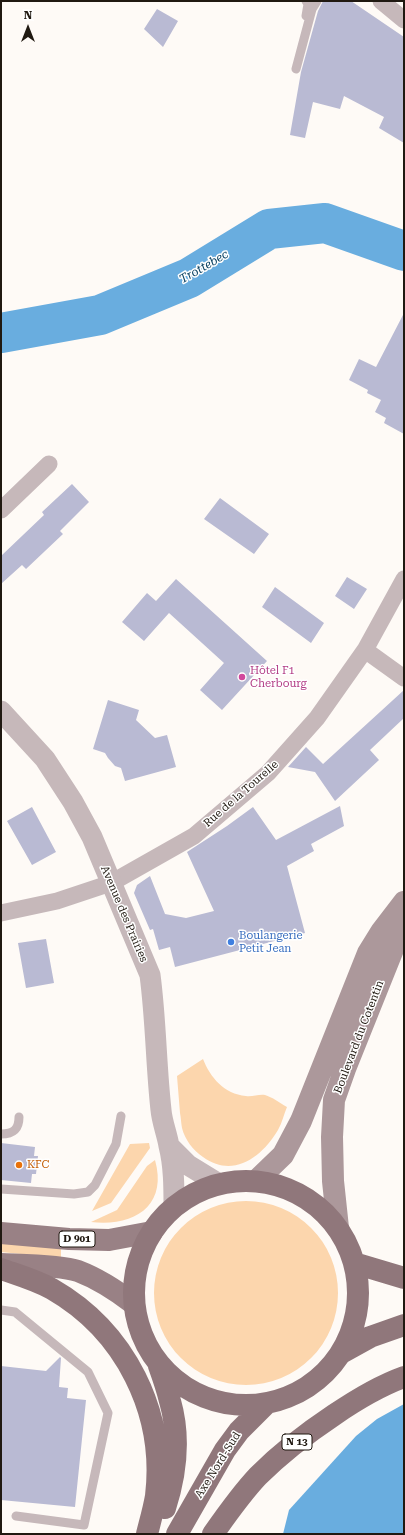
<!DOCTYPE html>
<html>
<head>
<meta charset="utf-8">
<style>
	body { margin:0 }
	#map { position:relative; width:405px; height:1535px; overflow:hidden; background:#fefaf6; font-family:"Roboto Serif",serif }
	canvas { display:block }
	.frame { position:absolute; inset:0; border:2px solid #201911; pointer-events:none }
	.north { position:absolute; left:8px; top:8px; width:40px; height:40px; -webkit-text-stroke:3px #fff; paint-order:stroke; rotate:0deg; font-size:11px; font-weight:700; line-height:16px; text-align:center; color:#201911 }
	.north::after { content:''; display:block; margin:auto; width:14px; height:18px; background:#201911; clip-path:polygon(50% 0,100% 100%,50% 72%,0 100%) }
</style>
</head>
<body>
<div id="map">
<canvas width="405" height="1535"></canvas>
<div class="frame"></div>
<div class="north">N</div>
</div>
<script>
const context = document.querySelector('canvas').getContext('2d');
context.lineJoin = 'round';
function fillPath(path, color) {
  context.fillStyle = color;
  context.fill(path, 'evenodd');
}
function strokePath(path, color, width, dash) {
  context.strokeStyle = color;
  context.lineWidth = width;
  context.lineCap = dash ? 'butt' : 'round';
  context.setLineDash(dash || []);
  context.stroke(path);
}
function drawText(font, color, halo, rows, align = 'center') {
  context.font = font + ' "Roboto Serif",serif';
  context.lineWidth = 3;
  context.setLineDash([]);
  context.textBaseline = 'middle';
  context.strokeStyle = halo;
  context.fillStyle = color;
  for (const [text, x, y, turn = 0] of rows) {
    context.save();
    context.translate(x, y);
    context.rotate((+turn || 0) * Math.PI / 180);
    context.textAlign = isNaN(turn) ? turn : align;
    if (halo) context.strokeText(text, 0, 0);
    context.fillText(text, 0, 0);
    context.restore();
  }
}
fillPath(new Path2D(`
	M 203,1059 C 210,1077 224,1094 246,1096 C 252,1097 259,1094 265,1095 C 272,1097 280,1103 287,1107 C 284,1114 282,1123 278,1130 C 262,1157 233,1179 203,1157 C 193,1150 185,1140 182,1128 C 181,1123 181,1118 180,1113 C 179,1101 178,1088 177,1076 Z
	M 149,1143 L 150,1148 L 111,1203 L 92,1211 L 130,1144 Z
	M 155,1160 C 168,1206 134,1227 91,1222 L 117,1210 L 147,1166 Z
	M154 1293a92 92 0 1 1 184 0a92 92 0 1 1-184 0Z
	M 1,1243 L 61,1248 L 61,1258 L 1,1252 Z`), '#fcd6ad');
fillPath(new Path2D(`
	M 404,1404 L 404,1534 L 283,1534 L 289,1510 L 356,1436 L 377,1419 Z`), '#69addf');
strokePath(new Path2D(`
	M 1,333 L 100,315 L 189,278 L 269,229 L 325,223 L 404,251`), '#69addf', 40);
fillPath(new Path2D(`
	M 323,1 L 351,1 L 404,37 L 404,143 L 379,128 L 384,117 L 344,96 L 340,109 L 313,102 L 305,138 L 290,135 L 301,72 L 318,11 Z
	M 157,9 L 178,21 L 163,47 L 144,29 Z
	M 404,313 L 404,434 L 384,423 L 386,418 L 375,412 L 381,400 L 367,393 L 368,390 L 349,380 L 359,359 L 376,367 Z
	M 72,484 L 89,502 L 60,531 L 63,534 L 26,569 L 22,565 L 1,584 L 1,556 L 44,515 L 42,512 Z
	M 220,498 L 269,534 L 254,554 L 204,519 Z
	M 347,577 L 367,589 L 354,609 L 335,596 Z
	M 176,579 L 267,661 L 222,710 L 200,690 L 224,663 L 169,613 L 144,641 L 122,622 L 147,593 L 156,601 Z
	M 275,587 L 324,623 L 311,643 L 262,607 Z
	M 404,690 L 404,718 L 370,750 L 379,760 L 335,801 L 315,772 L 288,767 L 306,747 L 323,764 Z
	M 108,700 L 139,710 L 136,720 L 155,738 L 167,735 L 176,767 L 125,781 L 121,768 L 115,766 L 108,758 L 105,753 L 93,749 Z
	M 340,806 L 344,826 L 311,844 L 314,851 L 287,866 L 305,933 L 175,967 L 170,947 L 159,950 L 153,929 L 150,930 L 134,893 L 137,885 L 150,876 L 165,914 L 186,918 L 214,911 L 187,852 L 227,826 L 253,807 L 276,840 Z
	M 32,807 L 56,852 L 32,865 L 7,821 Z
	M 46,939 L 54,983 L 26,988 L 18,943 Z
	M 1,1143 L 35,1147 L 34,1156 L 38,1156 L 36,1174 L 32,1174 L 31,1183 L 1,1180 Z
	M 60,1357 L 61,1358 L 59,1387 L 68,1388 L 67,1398 L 86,1400 L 75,1507 L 1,1500 L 1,1366 L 46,1371 Z`), '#b9bad3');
strokePath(new Path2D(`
	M 306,1 L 308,4 L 306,16
	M 296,69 L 312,9 L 317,1
	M 1,1134 C 14,1134 19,1129 19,1117
	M 1,1189 L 74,1194 L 88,1192 L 95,1185 L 116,1144 L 121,1116
	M 1,1310 L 15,1312 L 88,1372 L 108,1413 L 84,1525 L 16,1516`), '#c6b8ba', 9);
strokePath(new Path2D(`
	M 381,1 L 404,20
	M 1,510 L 49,464
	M 365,650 L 404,678
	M 1,913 L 57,901 L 111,883 L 194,836 L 268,773 L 317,718 L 365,650 L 404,579`), '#c6b8ba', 17);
strokePath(new Path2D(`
	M 1,711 L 45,759 L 73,802 L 92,837 L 150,975 C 156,1020 156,1065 161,1110 C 162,1122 167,1134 169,1146 C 174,1166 174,1187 174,1207
	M 170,1147 L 188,1165 L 219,1184`), '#c6b8ba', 21);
strokePath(new Path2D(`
	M 256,1181 L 283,1155 L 301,1121 L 368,953 L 381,932 L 404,902
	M 338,1228 L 333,1181 L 332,1137 L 334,1100 L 345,1069 L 404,922`), '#ac989b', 22);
strokePath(new Path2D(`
	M 1,1233 L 69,1239 L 109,1240 L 152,1232
	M 1,1264 C 22,1265 59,1265 78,1271 C 99,1279 117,1291 134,1304`), '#998185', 22);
strokePath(new Path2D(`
	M134 1293a112 112 0 1 1 224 0a112 112 0 1 1-224 0Z
	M 354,1263 L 404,1278
	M 1,1269 C 18,1275 36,1280 52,1289 C 125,1331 166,1412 156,1496 C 154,1508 150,1522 147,1534
	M 341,1353 L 370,1337 L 404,1325
	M 159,1366 C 163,1377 167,1389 170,1401 C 180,1436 176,1474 165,1508
	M 177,1534 L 225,1450 L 239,1431 L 267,1403
	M 213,1534 C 227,1514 241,1494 258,1476 C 281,1453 307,1433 334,1415 C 356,1400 379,1386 404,1377`), '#90777b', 22);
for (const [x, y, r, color] of [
	[242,677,4,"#d1479c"],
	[231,942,4,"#3f7fe0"],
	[19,1165,4,"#e8710a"]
]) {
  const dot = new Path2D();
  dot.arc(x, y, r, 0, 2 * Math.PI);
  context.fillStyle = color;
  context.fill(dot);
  strokePath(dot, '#fff', 1.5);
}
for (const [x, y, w] of [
	[77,1239,36],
	[297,1442,30]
]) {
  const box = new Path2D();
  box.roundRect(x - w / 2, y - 8, w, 16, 3);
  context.fillStyle = '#fff';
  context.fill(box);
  strokePath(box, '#201911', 1);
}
drawText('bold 10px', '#201911', null, [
	["D 901",77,1239],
	["N 13",297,1442]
]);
drawText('11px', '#b23c85', '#fff', [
	["Hôtel F1",250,671],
	["Cherbourg",250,684]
], 'left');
drawText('11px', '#201911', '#fff', [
	["Rue de la Tourelle",241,794,-41],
	["Avenue des Prairies",124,914,67],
	["Boulevard du Cotentin",359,1037,-69],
	["Axe Nord-Sud",218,1465,-58]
]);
drawText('11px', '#366cbe', '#fff', [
	["Boulangerie",239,936],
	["Petit Jean",239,949]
], 'left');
drawText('11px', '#c56008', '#fff', [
	["KFC",27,1165]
], 'left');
drawText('italic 12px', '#084061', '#fff', [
	["Trottebec",204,267,-30]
]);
</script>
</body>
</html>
